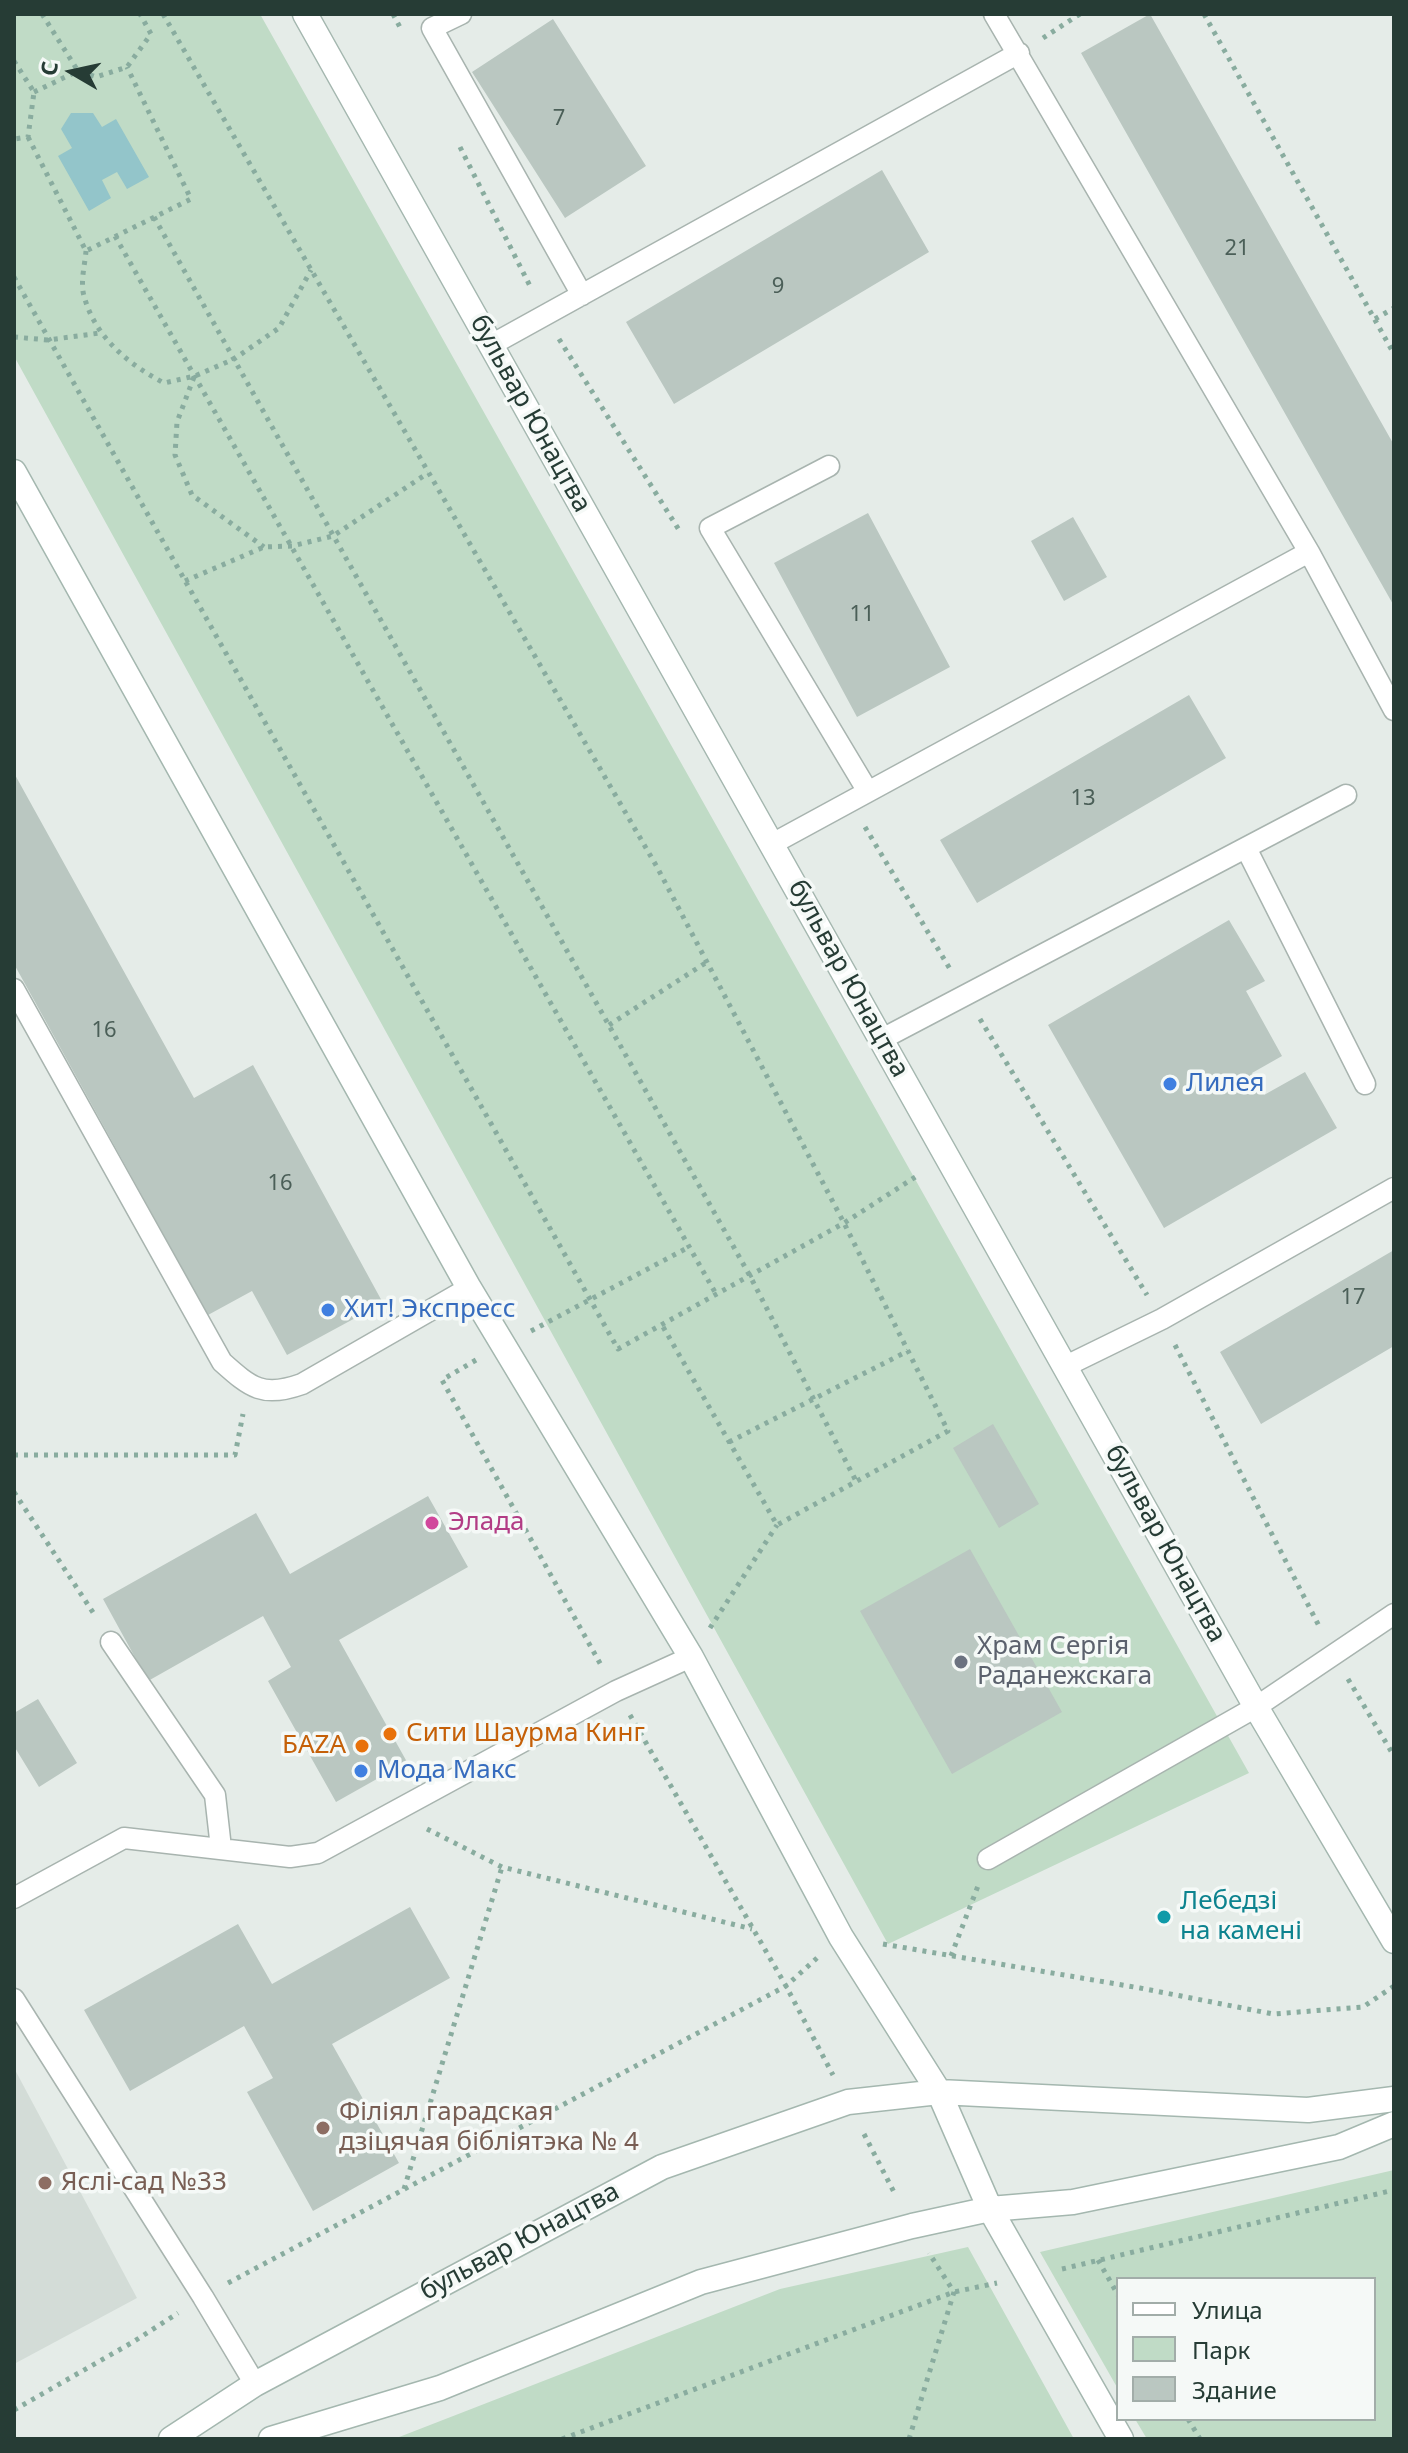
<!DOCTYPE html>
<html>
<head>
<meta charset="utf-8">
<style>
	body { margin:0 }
	#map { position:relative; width:1408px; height:2453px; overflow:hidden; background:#e5ece8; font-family:"Noto Sans",sans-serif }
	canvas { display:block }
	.frame { position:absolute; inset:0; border:16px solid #263c35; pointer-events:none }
	.legend { position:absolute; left:1116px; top:2277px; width:260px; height:144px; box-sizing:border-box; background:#f5f9f7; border:2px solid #a2ada9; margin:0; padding:10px 14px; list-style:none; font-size:24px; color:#263c35 }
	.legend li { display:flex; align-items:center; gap:16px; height:40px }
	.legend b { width:40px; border:2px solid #a2ada9 }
	.north { position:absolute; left:32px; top:32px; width:80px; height:80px; -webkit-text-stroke:6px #f5f9f7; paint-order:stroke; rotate:279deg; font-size:22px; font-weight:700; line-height:32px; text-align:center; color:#263c35 }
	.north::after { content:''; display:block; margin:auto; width:28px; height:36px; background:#263c35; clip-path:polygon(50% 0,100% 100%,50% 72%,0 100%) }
</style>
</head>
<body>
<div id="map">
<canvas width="1408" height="2453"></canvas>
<div class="frame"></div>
<ul class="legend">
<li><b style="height:10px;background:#fff"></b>Улица</li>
<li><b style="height:22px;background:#c0dbc6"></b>Парк</li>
<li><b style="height:22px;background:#bac7c1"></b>Здание</li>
</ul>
<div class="north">С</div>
</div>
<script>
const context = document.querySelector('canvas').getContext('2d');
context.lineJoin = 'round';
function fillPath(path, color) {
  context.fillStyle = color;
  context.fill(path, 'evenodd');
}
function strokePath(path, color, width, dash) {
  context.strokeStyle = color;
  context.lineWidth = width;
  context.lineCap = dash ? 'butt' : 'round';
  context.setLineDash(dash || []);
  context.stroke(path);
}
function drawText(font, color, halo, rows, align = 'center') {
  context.font = font + ' "Noto Sans",sans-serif';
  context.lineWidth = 7;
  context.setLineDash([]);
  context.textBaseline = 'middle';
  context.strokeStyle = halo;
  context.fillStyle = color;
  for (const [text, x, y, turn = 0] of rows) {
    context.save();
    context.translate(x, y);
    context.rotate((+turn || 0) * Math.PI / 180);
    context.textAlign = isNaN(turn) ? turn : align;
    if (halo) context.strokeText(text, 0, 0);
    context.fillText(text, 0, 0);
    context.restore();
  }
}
fillPath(new Path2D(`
	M 14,2068 L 137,2298 L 14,2364 Z`), '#d3dcd7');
fillPath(new Path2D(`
	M 14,14 L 260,14 L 1249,1773 L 888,1944 L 14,356 Z
	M 1394,2170 L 1394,2439 L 1147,2439 L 1135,2419 L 1374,2419 L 1374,2279 L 1118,2279 L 1118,2389 L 1040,2252 Z
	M 968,2247 L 1074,2439 L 394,2439 L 780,2289 Z`), '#c0dbc6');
fillPath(new Path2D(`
	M 71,113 L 93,113 L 102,127 L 116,119 L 149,177 L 127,189 L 117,172 L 102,180 L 111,198 L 89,211 L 58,156 L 72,148 L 61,129 Z`), '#93c5ca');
fillPath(new Path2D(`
	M 1150,14 L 1394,445 L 1394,606 L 1081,53 Z
	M 553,19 L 646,166 L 565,218 L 472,72 Z
	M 882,170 L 929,252 L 674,404 L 626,322 Z
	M 868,513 L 950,667 L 857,717 L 774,563 Z
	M 1073,517 L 1107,577 L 1064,601 L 1031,541 Z
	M 1189,695 L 1226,758 L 977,903 L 940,840 Z
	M 14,773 L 194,1098 L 253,1065 L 383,1303 L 287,1355 L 252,1291 L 208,1315 L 14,964 Z
	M 1229,920 L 1265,981 L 1246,991 L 1282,1056 L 1252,1073 L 1264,1095 L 1305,1072 L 1337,1128 L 1164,1228 L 1048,1025 Z
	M 1394,1250 L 1394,1346 L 1261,1424 L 1220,1352 Z
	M 993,1424 L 1039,1504 L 999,1528 L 953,1448 Z
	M 428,1496 L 468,1567 L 339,1640 L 407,1762 L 336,1802 L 268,1681 L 291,1667 L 263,1616 L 148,1681 L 103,1599 L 256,1513 L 290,1574 Z
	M 970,1549 L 1062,1712 L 952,1774 L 860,1611 Z
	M 38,1699 L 77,1763 L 39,1787 L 14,1746 L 14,1713 Z
	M 410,1907 L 450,1978 L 332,2044 L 399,2163 L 313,2211 L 247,2092 L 273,2078 L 244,2026 L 130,2091 L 84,2010 L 238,1924 L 272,1984 Z`), '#bac7c1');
const lane = new Path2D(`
	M 461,14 L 432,28 L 582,295
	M 994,14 L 1309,552 L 1394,710
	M 491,345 L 1019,53
	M 829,466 L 710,528 L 867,790
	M 772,844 L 1309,552
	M 1246,848 L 1365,1084
	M 14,989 L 222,1362 C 251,1388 263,1398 302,1384 L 469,1288
	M 882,1039 L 1346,795
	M 1066,1366 L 1162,1319 L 1394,1188
	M 111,1642 L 215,1795 L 221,1848
	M 988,1859 L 1256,1707 L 1394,1614
	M 14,1898 L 124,1838 L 290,1857 L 318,1853 L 616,1691 L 691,1657
	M 14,1999 L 203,2297 L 255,2384`);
const secondary = new Path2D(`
	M 305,14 L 1256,1707 L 1394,1941
	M 14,472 L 469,1288 L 691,1657 L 841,1937 L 939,2092 L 990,2209 L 1121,2439
	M 171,2439 L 255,2384 L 662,2167 L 848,2102 L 939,2092 L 1308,2110 L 1394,2099
	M 271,2439 L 440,2388 L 701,2282 L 912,2226 L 990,2209 L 1073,2202 L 1339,2147 L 1394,2124`);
strokePath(lane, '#a8b4af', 23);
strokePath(secondary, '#a4b7af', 27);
strokePath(new Path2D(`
	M 42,14 L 78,71 L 96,77 L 127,67 L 151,34 L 140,14
	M 163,14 L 657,867 L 844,1223 L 948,1431 L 777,1525 L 662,1325
	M 393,14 L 402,31
	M 1204,14 L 1394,354
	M 1043,38 L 1080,14
	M 14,61 L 34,92 L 28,137 L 14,139
	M 34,92 L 78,71
	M 28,137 L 86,251 L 191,199 L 127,67
	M 460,147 L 531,288
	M 154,217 L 750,1276 L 856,1481
	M 115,236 L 716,1294
	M 86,251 C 85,264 80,283 84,296 C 95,337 128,364 164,383 L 195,376 L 234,359 L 279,328 L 311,270
	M 14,277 L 618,1349 L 844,1223 L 920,1174
	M 1375,319 L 1394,308
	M 14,337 L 48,340 L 100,333
	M 559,339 L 679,530
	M 194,377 L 177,422 L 175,455 L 192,495 L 264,547
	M 185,581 L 264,547 L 292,546 L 333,536 L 428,473
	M 865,827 L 950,969
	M 980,1019 L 1147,1295
	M 609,1025 L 707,962
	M 531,1331 L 689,1247
	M 1175,1345 L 1320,1628
	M 476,1360 L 442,1380 L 601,1665
	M 729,1442 L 908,1351
	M 14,1455 L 235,1455 L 243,1414
	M 14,1492 L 96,1617
	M 710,1628 L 777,1525
	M 1348,1679 L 1394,1756
	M 630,1715 L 786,1986 L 833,2075
	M 427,1829 L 502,1867 L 752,1929
	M 883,1944 L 1140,1988 L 1273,2014 L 1363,2007 L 1394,1986
	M 951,1956 L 978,1886
	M 864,2134 L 896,2196
	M 404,2189 L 502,1867
	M 1098,2260 L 1118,2295
	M 1062,2269 L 1394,2190
	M 228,2283 L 786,1986 L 817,1958
	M 14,2410 L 133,2342 L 178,2313
	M 1188,2419 L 1200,2439
	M 562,2439 L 954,2292 L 997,2283
	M 909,2439 L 954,2292 L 929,2253`), '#89ac9f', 5, [4, 6]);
strokePath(lane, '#fff', 20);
strokePath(secondary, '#fff', 24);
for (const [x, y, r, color] of [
	[1170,1084,8,"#3f7fe0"],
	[328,1310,8,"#3f7fe0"],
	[432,1523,8,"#d1479c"],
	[961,1662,8,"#6b7280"],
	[390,1734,8,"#e8710a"],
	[362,1746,8,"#e8710a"],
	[361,1771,8,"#3f7fe0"],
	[1164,1917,8,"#0f9aa8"],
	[323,2128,8,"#8d6e63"],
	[45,2183,8,"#8d6e63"]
]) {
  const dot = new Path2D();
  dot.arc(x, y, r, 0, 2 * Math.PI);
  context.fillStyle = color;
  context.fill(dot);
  strokePath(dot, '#f5f9f7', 3);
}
drawText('22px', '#4b5f58', null, [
	["7",559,119],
	["21",1237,249],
	["9",778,287],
	["11",862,615],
	["13",1083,799],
	["16",104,1031],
	["16",280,1184],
	["17",1353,1298]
]);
drawText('26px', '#263c35', '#f5f9f7', [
	["бульвар Юнацтва",530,414,61],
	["бульвар Юнацтва",848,979,61],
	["бульвар Юнацтва",1165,1544,61],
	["бульвар Юнацтва",520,2242,-28]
]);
drawText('26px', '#366cbe', '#f5f9f7', [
	["Лилея",1186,1084],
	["Хит! Экспресс",344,1310],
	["Мода Макс",377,1771]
], 'left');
drawText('26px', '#b23c85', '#f5f9f7', [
	["Элада",448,1523]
], 'left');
drawText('26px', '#5b616d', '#f5f9f7', [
	["Храм Сергія",977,1647],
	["Раданежскага",977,1677]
], 'left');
drawText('26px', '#c56008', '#f5f9f7', [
	["Сити Шаурма Кинг",406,1734],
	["БАZA",346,1746,"right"]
], 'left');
drawText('26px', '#0d838f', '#f5f9f7', [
	["Лебедзі",1180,1902],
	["на камені",1180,1932]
], 'left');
drawText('26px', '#785e54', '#f5f9f7', [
	["Філіял гарадская",339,2113],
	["дзіцячая бібліятэка № 4",339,2143],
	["Яслі-сад №33",61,2183]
], 'left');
</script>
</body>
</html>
